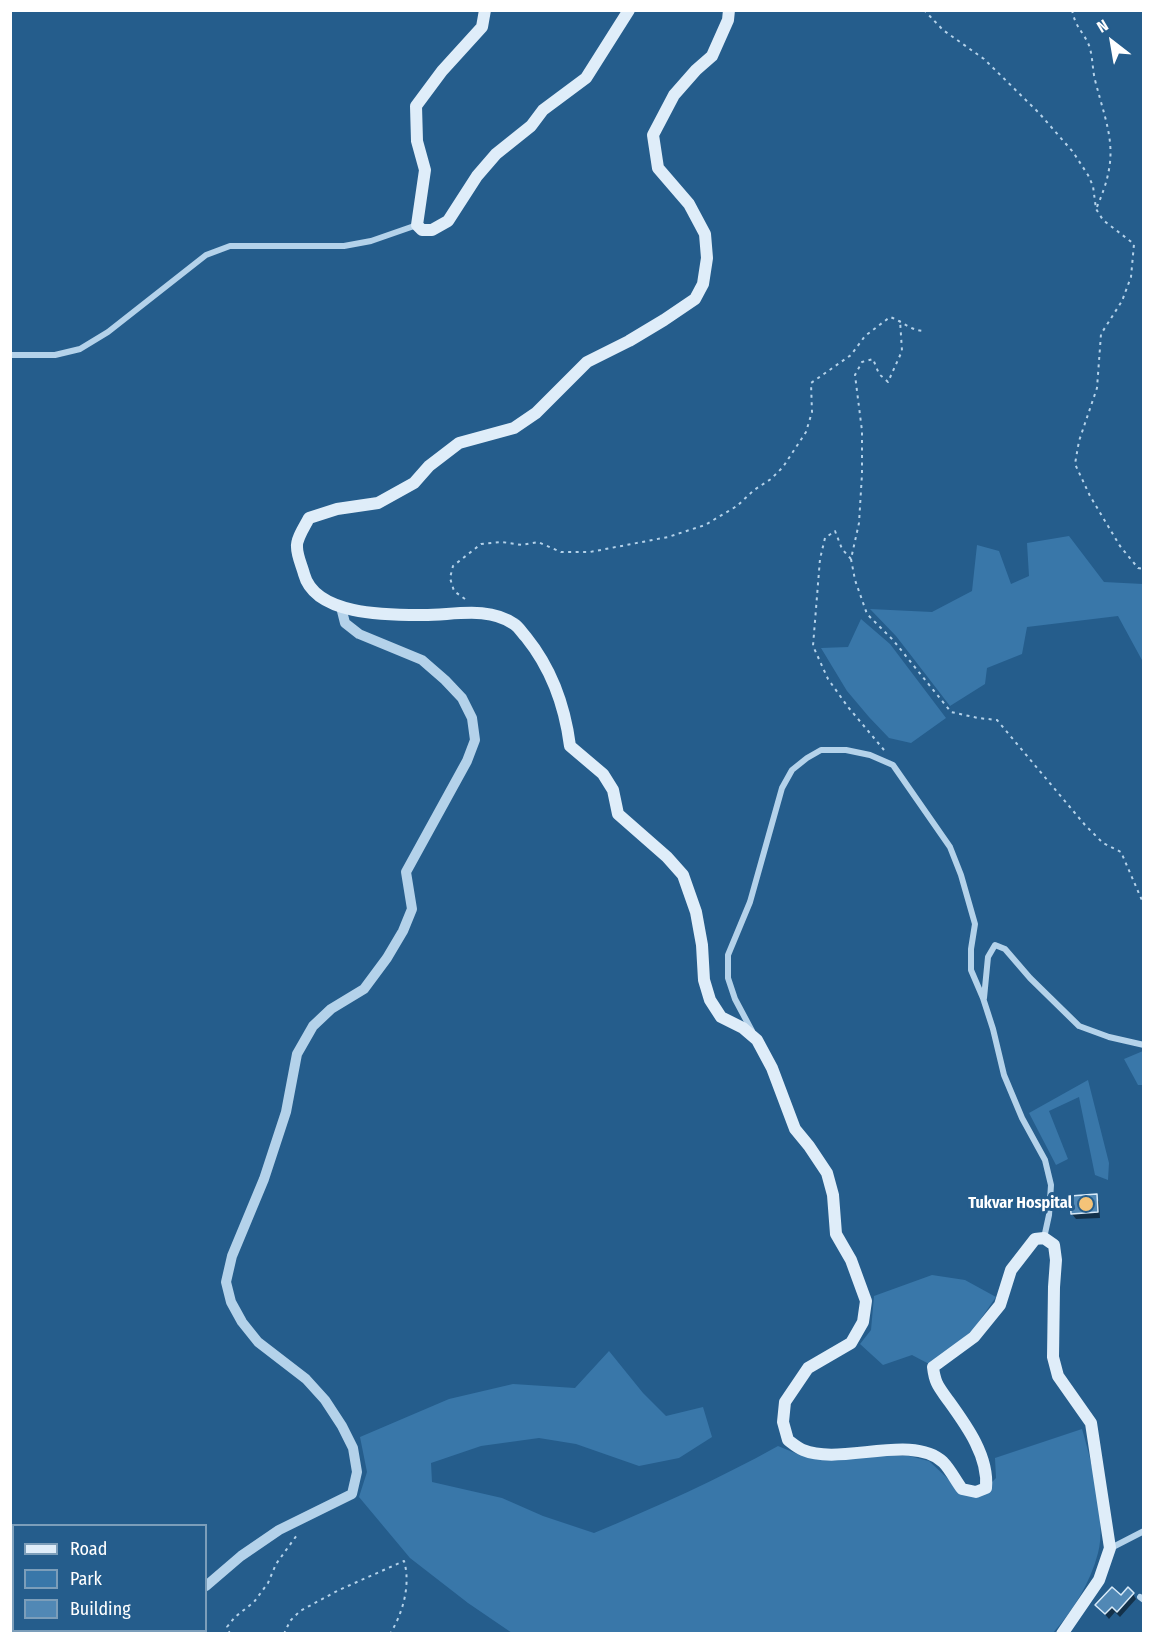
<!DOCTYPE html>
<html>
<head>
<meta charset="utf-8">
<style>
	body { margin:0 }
	#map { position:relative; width:1154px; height:1644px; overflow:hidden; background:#255d8c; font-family:"Fira Sans Condensed",sans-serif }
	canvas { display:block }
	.frame { position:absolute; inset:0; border:12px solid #fff; pointer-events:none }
	.legend { position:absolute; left:12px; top:1524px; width:195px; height:108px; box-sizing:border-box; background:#255d8c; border:2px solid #7c9eba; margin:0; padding:8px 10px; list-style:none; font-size:18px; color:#fff }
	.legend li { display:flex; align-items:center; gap:12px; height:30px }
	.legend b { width:30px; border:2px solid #7c9eba }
	.north { position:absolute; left:1082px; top:12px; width:60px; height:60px; -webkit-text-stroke:4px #255d8c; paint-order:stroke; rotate:329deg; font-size:16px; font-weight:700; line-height:24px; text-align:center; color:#fff }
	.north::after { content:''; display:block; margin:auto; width:21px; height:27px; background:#fff; clip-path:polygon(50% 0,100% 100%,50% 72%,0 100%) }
</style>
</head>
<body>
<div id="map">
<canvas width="1154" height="1644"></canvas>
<div class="frame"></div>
<ul class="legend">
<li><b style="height:8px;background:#dfedf9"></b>Road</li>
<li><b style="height:16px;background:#3977a9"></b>Park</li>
<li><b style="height:16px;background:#5188b5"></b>Building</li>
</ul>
<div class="north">N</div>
</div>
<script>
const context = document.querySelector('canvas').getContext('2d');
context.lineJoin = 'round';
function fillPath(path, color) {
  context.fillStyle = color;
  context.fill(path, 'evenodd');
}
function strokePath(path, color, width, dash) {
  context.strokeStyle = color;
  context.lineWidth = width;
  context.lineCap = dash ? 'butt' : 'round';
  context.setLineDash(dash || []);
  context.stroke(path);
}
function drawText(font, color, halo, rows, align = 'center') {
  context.font = font + ' "Fira Sans Condensed",sans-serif';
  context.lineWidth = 6;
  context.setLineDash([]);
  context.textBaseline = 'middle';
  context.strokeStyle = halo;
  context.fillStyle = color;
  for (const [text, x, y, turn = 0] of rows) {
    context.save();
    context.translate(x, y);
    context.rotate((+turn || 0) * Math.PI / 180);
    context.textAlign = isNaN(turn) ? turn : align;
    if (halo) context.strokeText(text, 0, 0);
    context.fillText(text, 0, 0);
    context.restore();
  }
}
fillPath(new Path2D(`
	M 1069,536 L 1104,582 L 1143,584 L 1143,662 L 1118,616 L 1027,627 L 1022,654 L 987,668 L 985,684 L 950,706 L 896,636 L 870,609 L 932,612 L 972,591 L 977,545 L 999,551 L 1011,584 L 1029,576 L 1027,543 Z
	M 861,619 L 890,644 L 946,718 L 911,743 L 889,738 L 869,717 L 847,691 L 821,648 L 848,647 Z
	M 1143,1051 L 1143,1085 L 1138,1085 L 1124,1059 Z
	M 1088,1080 L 1109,1163 L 1108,1180 L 1095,1175 L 1079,1097 L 1049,1111 L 1068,1159 L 1056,1165 L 1029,1113 Z
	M 932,1275 L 965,1280 L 996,1297 L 973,1330 L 931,1365 L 912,1355 L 883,1365 L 860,1344 L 871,1330 L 874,1296 Z
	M 609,1351 L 643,1393 L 666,1416 L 703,1407 L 712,1437 L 679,1458 L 639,1466 L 576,1444 L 539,1438 L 481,1446 L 431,1463 L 432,1482 L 502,1498 L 543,1516 L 594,1533 C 656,1507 719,1479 778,1446 L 800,1455 L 825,1456 L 909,1456 L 929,1461 L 960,1490 L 982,1492 L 996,1478 L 995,1458 L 1082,1429 C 1091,1459 1107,1523 1098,1553 C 1090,1584 1073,1610 1053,1633 L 512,1633 L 468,1603 L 410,1558 L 359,1497 L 367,1472 L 360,1437 L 449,1399 L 513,1384 L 575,1388 Z`), '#3977a9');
fillPath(new Path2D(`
	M 1096,1196 L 1099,1202 L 1100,1218 L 1076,1219 L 1072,1214 Z
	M 1133,1594 L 1136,1599 L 1120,1617 L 1115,1612 L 1109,1619 L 1097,1605 Z`), '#0007');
const building = new Path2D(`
	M 1097,1194 L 1098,1212 L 1071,1214 L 1070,1196 Z
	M 1112,1587 L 1121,1595 L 1128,1587 L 1134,1593 L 1117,1612 L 1112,1607 L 1105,1614 L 1095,1605 Z`);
fillPath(building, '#5188b5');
strokePath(building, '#d8eaf8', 1.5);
strokePath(new Path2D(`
	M 924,10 L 943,30 L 984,59 L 1039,113 L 1073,152 L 1088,175 L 1093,186 L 1096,209 L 1103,220 L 1134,244 L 1131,277 L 1122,301 L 1101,334 L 1097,388 L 1079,441 L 1075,464 L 1090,496 L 1120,546 L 1138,568 L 1144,569
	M 1072,10 C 1076,28 1081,29 1088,43 C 1093,54 1092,68 1095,80 C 1109,134 1121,153 1096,209
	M 851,559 L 855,580 L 867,614 L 893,640 L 951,712 L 978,718 L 997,720 L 1085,825 L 1103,843 L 1121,852 L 1144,905
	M 465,599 L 454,591 L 450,578 L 453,566 L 481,544 L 502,542 L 522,545 L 538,542 L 561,552 L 590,552 L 668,537 L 705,525 L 737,506 L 754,490 L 771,479 L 783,467 L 806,432 L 812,412 L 811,383 L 851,355 L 865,336 L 890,317 C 902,321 910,330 923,331
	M 884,750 L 848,707 L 828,679 L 813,646 L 820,559 L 825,538 L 835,531 L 842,549 L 851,559 L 859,523 L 862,474 L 862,431 L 855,375 L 862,362 L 873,359 L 879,374 L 888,382 L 902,351 L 900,320
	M 230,1634 L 227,1627 L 235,1617 L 254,1602 L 268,1583 L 276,1564 L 297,1535
	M 284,1634 L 290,1621 L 300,1611 L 339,1590 L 404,1561 C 411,1584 403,1613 390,1634`), '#b4d2ea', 2, [3, 4.5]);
strokePath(new Path2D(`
	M 10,355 L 55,355 L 80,349 L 108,332 L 206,255 L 230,246 L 344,246 L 371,241 L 417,225
	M 984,998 L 988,957 L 995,945 L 1005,949 L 1030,978 L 1079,1026 L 1109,1037 L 1144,1045
	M 752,1031 L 735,999 L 728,978 L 728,955 L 750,902 L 782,788 L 792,770 L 807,758 L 821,750 L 846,750 L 870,755 L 893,765 L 950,847 L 961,875 L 975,924 L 971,949 L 971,970 L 983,998 L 993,1029 L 1004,1075 L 1022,1118 L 1045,1160 L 1051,1185 L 1049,1215 L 1044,1238
	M 1111,1548 L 1144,1531
	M 1140,1597 L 1144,1600`), '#b4d2ea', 6);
strokePath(new Path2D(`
	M 206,1586 L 241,1556 L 279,1530 L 352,1494 L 357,1472 L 353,1448 L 342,1426 L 325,1400 L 306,1379 L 258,1342 L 242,1322 L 231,1302 L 226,1282 L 232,1256 L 264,1179 L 286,1112 L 297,1054 L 313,1026 L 331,1009 L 364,989 L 387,958 L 403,931 L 412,909 L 406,872 L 467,761 L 475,740 L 472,718 L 462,698 L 445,680 L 422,660 L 359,634 L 345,623 L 341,607
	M 157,1634 L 158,1630`), '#b4d2ea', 10);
strokePath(new Path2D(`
	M 485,10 L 482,27 L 442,71 L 416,106 L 417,141 L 425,170 L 417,225 L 422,230 L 432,230 L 448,221 L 477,176 L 496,154 L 531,126 L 543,110 L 586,78 L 629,10
	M 729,10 L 728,20 L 712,56 L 696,70 L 674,95 L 653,135 L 658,168 L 689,204 L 705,234 L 707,258 L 703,284 L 695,299 L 664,320 L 629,341 L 587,362 L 536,413 L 514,428 L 459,443 L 429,466 L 414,483 L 378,503 L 337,509 L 309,518 C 305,526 296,539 297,547 C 297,556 302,566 304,574 C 315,615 385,615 420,615 C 450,616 487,605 514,624 C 519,627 522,633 526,637 C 551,668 565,707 570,746 L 603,774 L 613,790 L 618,814 L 667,857 L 683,875 L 696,912 L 702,945 L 704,980 L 710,1000 L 721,1017 L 743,1028 L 757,1040 L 772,1068 L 795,1129 L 809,1146 L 827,1173 L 833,1195 L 836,1234 L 851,1260 L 866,1301 L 863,1322 L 851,1343 L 808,1368 L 785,1402 L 783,1422 L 788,1440 C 792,1443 798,1448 803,1450 C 840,1466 912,1433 943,1462 C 950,1469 956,1481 962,1489 L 976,1492 L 986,1488 C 989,1456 966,1425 948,1400 C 939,1387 935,1384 933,1367 L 974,1337 L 1000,1305 L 1011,1270 L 1035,1239 L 1044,1238 L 1054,1245 L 1056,1260 L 1054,1287 L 1053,1357 L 1058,1376 L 1091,1423 L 1110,1548 L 1099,1580 L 1062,1634`), '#dfedf9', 12);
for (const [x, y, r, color] of [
	[1086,1204,8,"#f4c378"]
]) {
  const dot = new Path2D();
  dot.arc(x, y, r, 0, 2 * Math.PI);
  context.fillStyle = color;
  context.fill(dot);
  strokePath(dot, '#255d8c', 2);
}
drawText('bold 16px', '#fff', '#255d8c', [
	["Tukvar Hospital",1072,1204]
], 'right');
</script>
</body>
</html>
